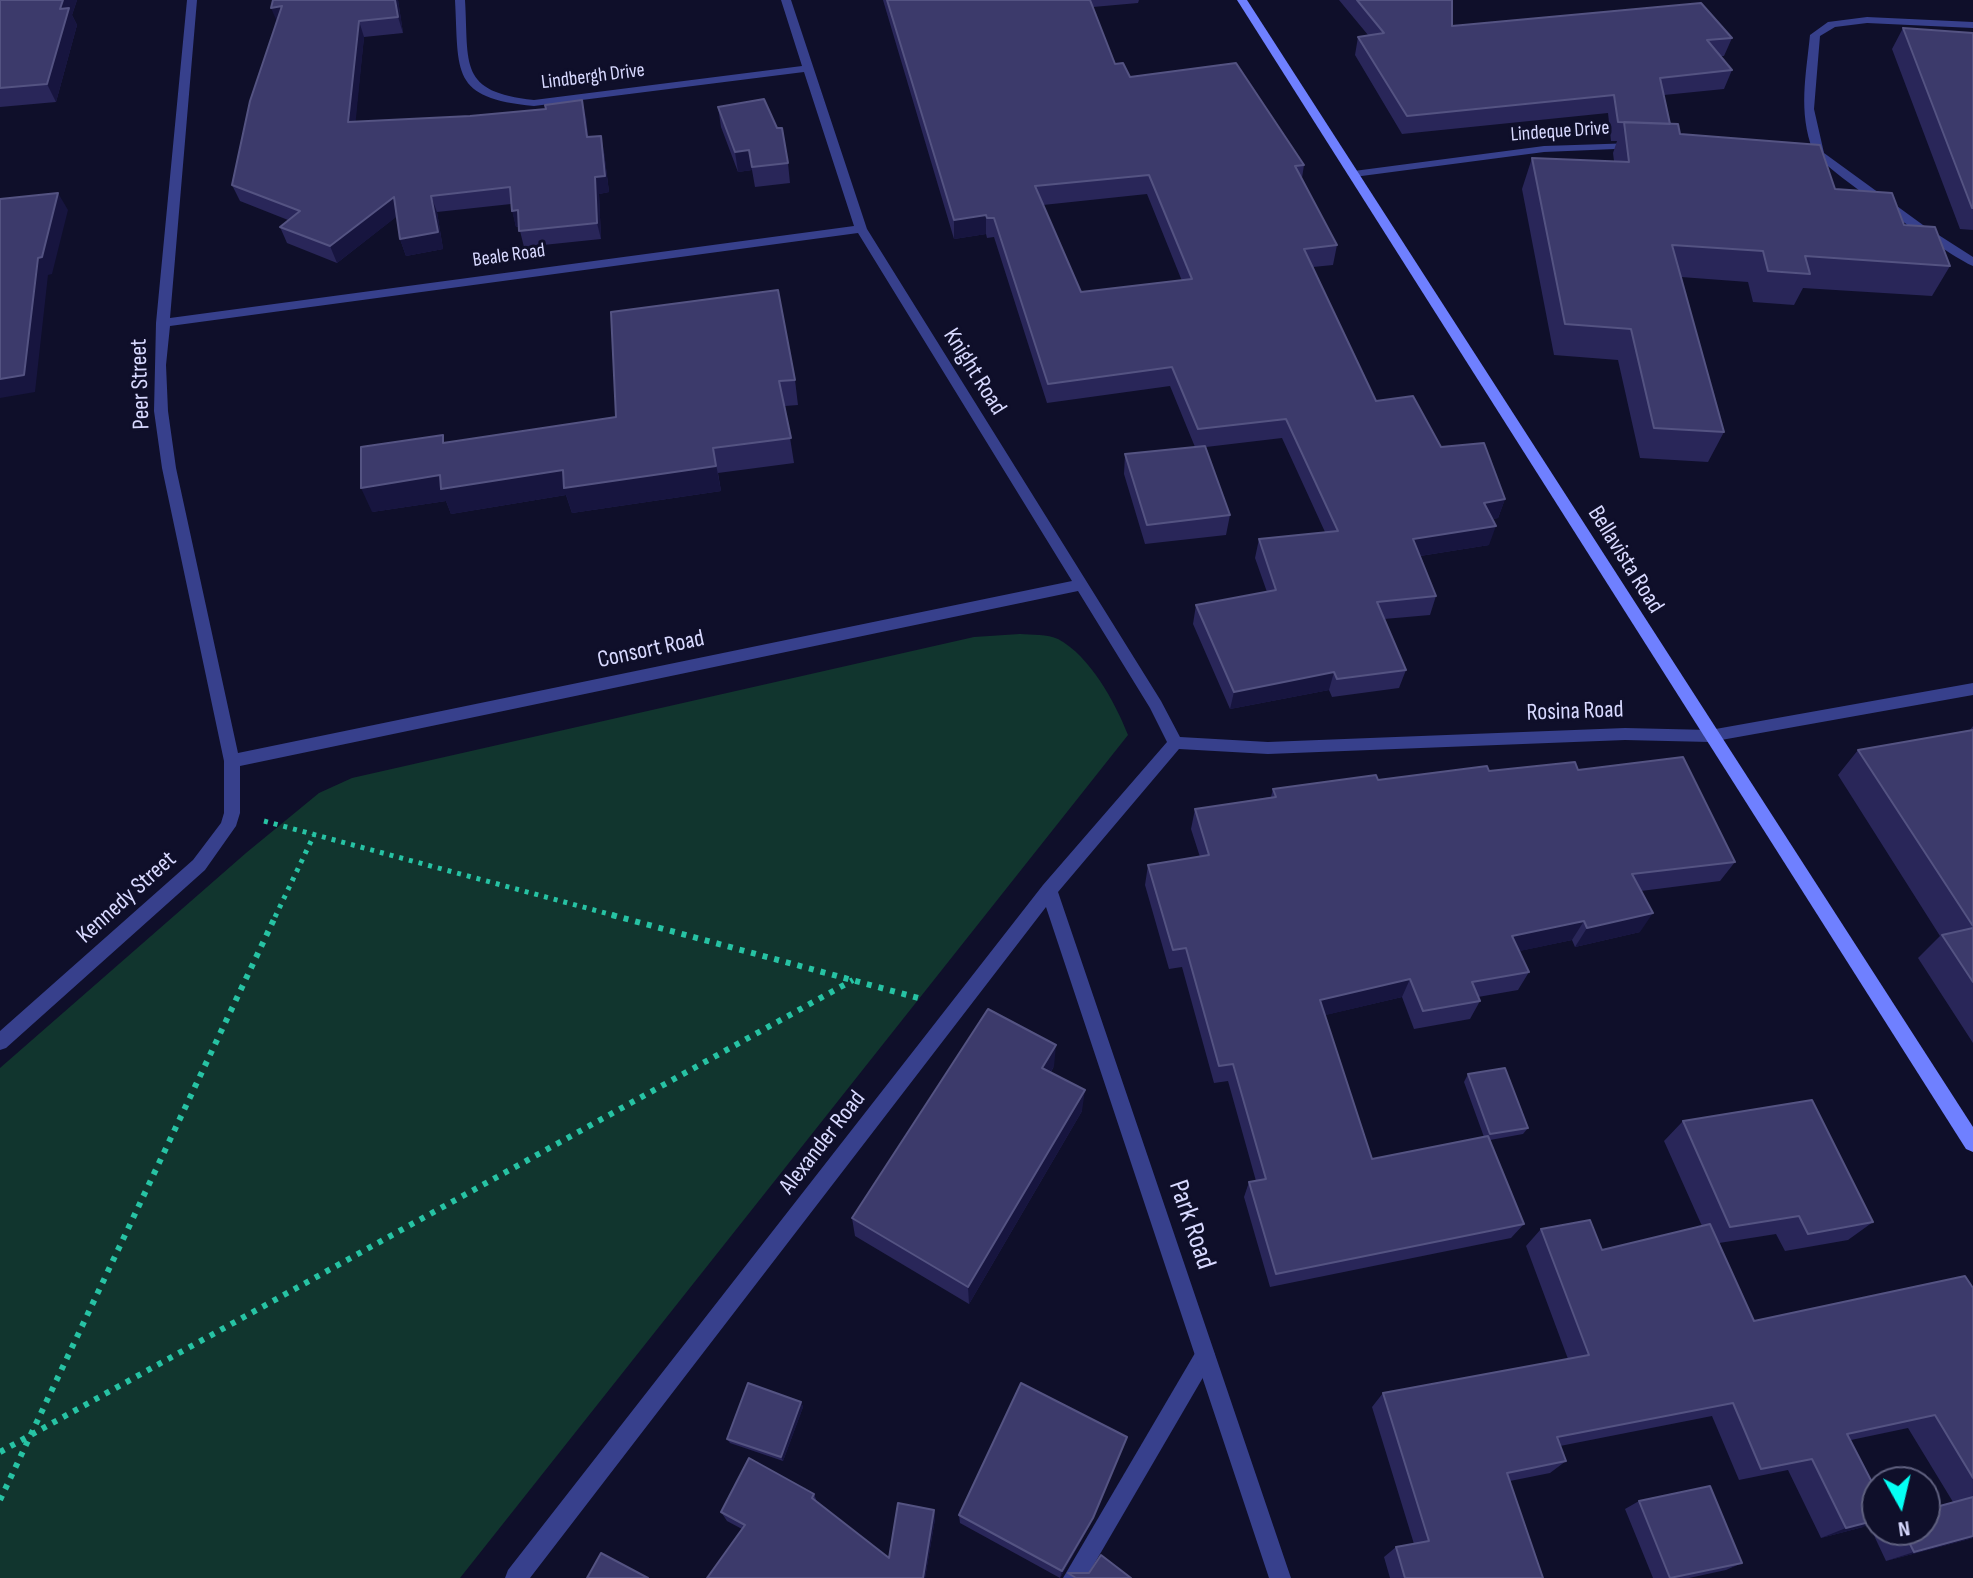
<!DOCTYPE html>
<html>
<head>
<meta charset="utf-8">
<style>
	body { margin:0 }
	#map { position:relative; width:1973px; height:1578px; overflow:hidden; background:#0f0f2a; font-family:"Sofia Sans Condensed",sans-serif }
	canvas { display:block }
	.north { position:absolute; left:1861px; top:1466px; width:80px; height:80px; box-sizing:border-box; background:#0f0f2a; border:2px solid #5f607f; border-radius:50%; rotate:172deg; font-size:22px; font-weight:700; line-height:32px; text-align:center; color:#d8d9ff }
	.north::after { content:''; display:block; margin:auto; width:28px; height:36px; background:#04fff4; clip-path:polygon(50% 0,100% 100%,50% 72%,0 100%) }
</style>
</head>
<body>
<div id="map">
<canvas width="1973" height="1578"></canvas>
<div class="north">N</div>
</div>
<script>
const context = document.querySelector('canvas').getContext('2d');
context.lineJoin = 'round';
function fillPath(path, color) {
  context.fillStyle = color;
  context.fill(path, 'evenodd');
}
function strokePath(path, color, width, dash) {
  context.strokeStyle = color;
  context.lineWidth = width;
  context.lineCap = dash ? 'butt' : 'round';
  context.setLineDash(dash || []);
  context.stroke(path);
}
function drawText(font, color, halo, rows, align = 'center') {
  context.font = font + ' "Sofia Sans Condensed",sans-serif';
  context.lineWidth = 6;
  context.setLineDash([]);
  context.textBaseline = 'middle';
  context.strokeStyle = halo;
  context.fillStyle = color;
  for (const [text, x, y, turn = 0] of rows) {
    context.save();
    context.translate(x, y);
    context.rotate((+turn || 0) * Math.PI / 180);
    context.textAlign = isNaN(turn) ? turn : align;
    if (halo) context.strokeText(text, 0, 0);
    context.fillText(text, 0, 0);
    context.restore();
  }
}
fillPath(new Path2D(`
	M 1020,634 C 1031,635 1048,634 1058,639 C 1090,656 1115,702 1128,735 L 460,1578 L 0,1578 L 0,1068 L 246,853 L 319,793 L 352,778 L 974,637 Z`), '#11352e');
strokePath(new Path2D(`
	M 264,821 L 620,917
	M 275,917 L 314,835`), '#27c3a4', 5, [4, 6]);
strokePath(new Path2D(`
	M 612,915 L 922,999
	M 0,1452 L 853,980
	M 0,1500 L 276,915`), '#27c3a4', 6, [5, 7]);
fillPath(new Path2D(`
	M 1205,1345 L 1212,1348 L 1215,1355 L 1212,1362 L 1086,1578 L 1063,1578 L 1198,1348 Z`), '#37408c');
fillPath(new Path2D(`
	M 187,0 L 197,0 L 170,318 L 854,226 L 804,72 L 534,106 C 450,98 459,73 455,0 L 465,0 C 469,65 458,92 534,100 L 802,66 L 781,0 L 791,0 L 867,229 L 1161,701 L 1180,737 L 1268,742 L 1625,728 L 1710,730 L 1973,683 L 1973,695 L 1710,742 L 1625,740 L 1268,754 L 1179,749 L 1058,892 L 1291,1578 L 1269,1578 L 1046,907 L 530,1578 L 505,1578 L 508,1570 L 1043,885 L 1167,742 L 1150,708 L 1078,591 L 240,766 L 240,813 L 236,826 L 205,870 L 6,1048 L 0,1050 L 0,1031 L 193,860 L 221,823 L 224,813 L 224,761 L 162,468 L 154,411 L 156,323 ZM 858,233 L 1072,581 L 238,753 L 176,468 L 168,411 L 166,365 L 170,326 Z
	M 1867,17 L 1973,22 L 1973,28 L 1867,23 L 1835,27 L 1820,36 L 1814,109 L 1824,153 L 1923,225 L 1973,257 L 1973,266 C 1954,259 1817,164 1813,151 C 1798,111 1806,76 1810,35 L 1828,22 Z
	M 1635,143 L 1641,146 L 1639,148 L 1544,152 L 1354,177 L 1348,174 L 1354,171 L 1544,146 Z`), '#37408c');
fillPath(new Path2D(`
	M 1237,0 L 1247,0 L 1973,1127 L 1973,1152 L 1966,1149 Z`), '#6f80ff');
fillPath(new Path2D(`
	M 0,0 L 77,0 L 72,15 L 77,25 L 56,102 L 0,107 Z
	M 273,0 L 398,0 L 403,33 L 364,37 L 355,122 L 586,117 L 588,137 L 604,152 L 609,192 L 599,194 L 601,239 L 524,247 L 519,227 L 516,227 L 511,204 L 437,212 L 443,249 L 406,256 L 400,239 L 397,216 L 337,263 L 287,243 L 280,227 L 288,220 L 240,201 L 232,185 L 277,21 Z
	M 883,0 L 1139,0 L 1138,3 L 1093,7 L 1115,64 L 1130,77 L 1304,165 L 1302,178 L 1337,245 L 1333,265 L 1313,267 L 1376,401 L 1441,447 L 1505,499 L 1498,518 L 1492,519 L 1489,545 L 1420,556 L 1436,596 L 1430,615 L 1384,619 L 1406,670 L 1399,688 L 1332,697 L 1329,690 L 1230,709 L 1193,624 L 1196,605 L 1267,592 L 1255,558 L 1259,539 L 1325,532 L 1282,438 L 1206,447 L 1230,515 L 1226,535 L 1145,544 L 1124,474 L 1125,454 L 1195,447 L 1170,386 L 1047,403 L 994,237 L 987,238 L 986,234 L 954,239 ZM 1147,194 L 1182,281 L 1081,292 L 1043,205 Z
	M 1339,0 L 1452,0 L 1452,26 L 1732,38 L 1724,56 L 1720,56 L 1732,70 L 1724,89 L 1664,95 L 1670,124 L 1680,134 L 1835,189 L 1904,225 L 1950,266 L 1932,296 L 1803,288 L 1794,305 L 1753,302 L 1748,282 L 1681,277 L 1724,432 L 1708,462 L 1640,458 L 1618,360 L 1554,355 L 1522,189 L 1532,158 L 1614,161 L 1613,153 L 1617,141 L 1611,141 L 1608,113 L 1402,134 L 1355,55 L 1358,37 L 1368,35 Z
	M 1903,28 L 1973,33 L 1973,230 L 1960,229 L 1892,49 Z
	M 718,107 L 788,163 L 790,183 L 755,187 L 752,170 L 738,172 L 721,127 Z
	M 611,312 L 795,380 L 798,405 L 785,406 L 794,463 L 718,473 L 721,491 L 572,513 L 566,495 L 451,514 L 446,501 L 372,512 L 446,443 L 616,417 Z
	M 1973,726 L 1973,1043 L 1918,958 L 1940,936 L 1838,775 L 1858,750 L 1970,730 Z
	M 1578,770 L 1735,862 L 1720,881 L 1641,891 L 1640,932 L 1575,947 L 1572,940 L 1519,951 L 1529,972 L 1518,990 L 1478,997 L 1480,1001 L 1470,1019 L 1414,1029 L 1402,997 L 1325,1015 L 1372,1159 L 1484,1137 L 1464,1082 L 1468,1074 L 1528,1128 L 1523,1134 L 1490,1140 L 1524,1224 L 1511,1238 L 1270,1287 L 1244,1197 L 1249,1182 L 1256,1181 L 1228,1081 L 1214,1083 L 1182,967 L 1169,969 L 1145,885 L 1148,865 L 1200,857 L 1191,829 L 1195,809 L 1271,797 L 1273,789 L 1489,771 Z
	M 1054,1066 L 1051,1072 L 1082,1111 L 969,1304 L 855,1236 L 852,1218 Z
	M 1683,1121 L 1873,1222 L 1848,1240 L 1785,1251 L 1776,1234 L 1719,1243 L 1754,1321 L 1973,1288 L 1973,1538 L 1886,1561 L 1870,1527 L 1877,1524 L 1877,1530 L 1925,1530 L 1953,1502 L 1908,1428 L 1851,1440 L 1863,1527 L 1821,1538 L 1788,1470 L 1739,1480 L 1712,1416 L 1560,1446 L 1566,1461 L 1550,1473 L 1510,1481 L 1543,1578 L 1390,1578 L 1384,1557 L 1396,1547 L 1414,1544 L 1372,1407 L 1383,1393 L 1568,1359 L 1526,1246 L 1541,1229 L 1602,1250 L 1702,1226 L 1664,1141 Z
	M 801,1402 L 803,1407 L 783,1461 L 730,1443 L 727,1439 Z
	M 1127,1437 L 1090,1525 L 1060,1578 L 960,1523 L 959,1515 Z
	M 814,1494 L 817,1502 L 889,1558 L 934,1510 L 935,1519 L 925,1578 L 742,1529 L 727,1521 L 721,1512 Z
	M 1639,1501 L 1742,1563 L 1726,1570 L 1689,1578 L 1653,1578 L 1625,1509 Z`), '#292659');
fillPath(new Path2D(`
	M 63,0 L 77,0 L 72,15 L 77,25 L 56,102 L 47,84 L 60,9 Z
	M 395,0 L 398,0 L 403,33 L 398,17 Z
	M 282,6 L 278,24 L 271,8 Z
	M 359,21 L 364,37 L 354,138 L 348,122 Z
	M 582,100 L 586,117 L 591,154 L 587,137 Z
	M 601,136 L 604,152 L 609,192 L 599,194 L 601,239 L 597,223 L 595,177 Z
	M 749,150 L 752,170 L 738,172 L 735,152 Z
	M 58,193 L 68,210 L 52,274 L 48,275 L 35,392 L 0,398 L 0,379 Z
	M 431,196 L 437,212 L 443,249 L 406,256 L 400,239 Z
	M 394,197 L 400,214 L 337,263 L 330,246 Z
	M 518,210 L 523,226 L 516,227 L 512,211 Z
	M 986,215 L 986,234 L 954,239 L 954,220 Z
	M 713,448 L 721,491 L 572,513 L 566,495 L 451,514 L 446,501 L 372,512 L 361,488 L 440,475 L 563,470 Z
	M 1505,499 L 1498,518 L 1477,522 L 1484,503 Z
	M 1496,526 L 1489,545 L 1407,558 L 1413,539 Z
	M 1334,672 L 1329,690 L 1230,709 L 1234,692 Z
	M 1653,913 L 1640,932 L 1575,947 L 1587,928 Z
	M 1584,921 L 1572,940 L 1501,955 L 1512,936 Z
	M 1410,979 L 1402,997 L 1313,1018 L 1320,1000 Z
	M 1056,1045 L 1054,1066 L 1041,1089 L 1042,1068 Z
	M 1085,1090 L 1082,1111 L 969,1304 L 968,1287 Z
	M 801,1402 L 803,1407 L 783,1461 L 781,1457 Z
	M 1127,1437 L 1090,1525 L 1060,1578 L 1062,1571 Z
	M 934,1510 L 935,1519 L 925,1578 L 923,1578 Z
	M 1877,1520 L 1877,1522 L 1863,1527 L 1821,1538 L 1846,1528 Z
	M 1973,1536 L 1973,1538 L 1886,1561 L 1914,1552 Z`), '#17153f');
const building = new Path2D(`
	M 0,0 L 63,0 L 60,9 L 69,8 L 47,84 L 0,88 Z
	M 273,0 L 395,0 L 398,17 L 359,21 L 348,122 L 470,116 L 546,109 L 545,105 L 582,100 L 587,137 L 601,136 L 605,176 L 595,177 L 597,223 L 519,231 L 518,210 L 512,211 L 510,187 L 431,196 L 438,232 L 400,239 L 394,197 L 330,246 L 280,227 L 300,211 L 232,185 L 250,101 L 282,6 L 271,8 Z
	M 887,0 L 1090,0 L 1115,64 L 1123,63 L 1130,77 L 1236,63 L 1304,165 L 1295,166 L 1337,245 L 1304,249 L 1376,401 L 1413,396 L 1441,447 L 1484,443 L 1505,499 L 1484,503 L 1496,526 L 1413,539 L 1436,596 L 1377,602 L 1406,670 L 1337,679 L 1334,672 L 1234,692 L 1196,605 L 1276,590 L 1259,539 L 1338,531 L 1286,419 L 1198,429 L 1172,367 L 1048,384 L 994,218 L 987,218 L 986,215 L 954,220 ZM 1149,175 L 1192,279 L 1081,292 L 1035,186 Z
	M 1357,0 L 1452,0 L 1452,26 L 1701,3 L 1732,38 L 1707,40 L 1732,70 L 1660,78 L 1670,124 L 1618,122 L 1614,95 L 1407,116 L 1358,37 L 1384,33 Z
	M 1903,28 L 1973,33 L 1973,208 L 1972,208 Z
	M 764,99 L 777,128 L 782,128 L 788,163 L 752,167 L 749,150 L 735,152 L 718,107 Z
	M 1624,122 L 1678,124 L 1680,134 L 1820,145 L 1835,189 L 1892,193 L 1904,225 L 1935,227 L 1950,266 L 1805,256 L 1810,274 L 1768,271 L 1763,251 L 1672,245 L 1724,432 L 1654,428 L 1631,329 L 1565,324 L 1532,158 L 1629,162 Z
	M 58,193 L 42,257 L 38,258 L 24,375 L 0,379 L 0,199 Z
	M 778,290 L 795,380 L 779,381 L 791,438 L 713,448 L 716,466 L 564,488 L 563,470 L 441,489 L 440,475 L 361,488 L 361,447 L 443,435 L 443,443 L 616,417 L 611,312 Z
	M 1205,446 L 1230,515 L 1147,525 L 1125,454 Z
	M 1973,730 L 1973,926 L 1858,750 Z
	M 1683,757 L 1735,862 L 1632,874 L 1653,913 L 1587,928 L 1584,921 L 1512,936 L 1529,972 L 1472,982 L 1480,1001 L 1423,1011 L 1410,979 L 1320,1000 L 1372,1159 L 1488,1136 L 1524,1224 L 1276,1274 L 1249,1182 L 1266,1179 L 1233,1064 L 1219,1066 L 1186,948 L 1173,950 L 1148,865 L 1209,855 L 1195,809 L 1276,797 L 1273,789 L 1376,775 L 1378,780 L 1487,766 L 1489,771 L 1575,762 L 1578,770 Z
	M 1973,928 L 1973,982 L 1942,935 Z
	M 988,1009 L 1056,1045 L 1042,1068 L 1085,1090 L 968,1287 L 852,1218 Z
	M 1505,1068 L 1528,1128 L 1490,1134 L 1468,1074 Z
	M 1812,1100 L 1873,1222 L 1808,1234 L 1799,1216 L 1730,1227 L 1683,1121 Z
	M 1590,1220 L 1602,1250 L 1710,1224 L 1754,1321 L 1965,1276 L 1973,1288 L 1973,1478 L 1935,1415 L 1847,1434 L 1877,1492 L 1877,1520 L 1846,1528 L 1812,1459 L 1761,1469 L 1733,1403 L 1557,1437 L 1566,1461 L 1507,1473 L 1543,1578 L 1405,1578 L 1396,1547 L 1429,1541 L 1383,1393 L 1589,1355 L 1541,1229 Z
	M 748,1383 L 801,1402 L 781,1457 L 727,1439 Z
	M 1021,1383 L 1127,1437 L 1093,1518 L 1062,1571 L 959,1515 Z
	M 749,1458 L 814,1494 L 812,1498 L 889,1558 L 898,1503 L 934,1510 L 923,1578 L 707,1578 L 745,1525 L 721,1512 Z
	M 1710,1486 L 1742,1563 L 1670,1578 L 1639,1501 Z
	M 1973,1497 L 1973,1536 L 1914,1552 L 1903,1530 L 1925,1530 L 1925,1510 Z
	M 601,1553 L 648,1578 L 587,1578 Z
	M 1101,1555 L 1131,1578 L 1076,1578 L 1068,1573 L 1089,1573 Z`);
fillPath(building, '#3c3a6b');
strokePath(building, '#545382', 2);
drawText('20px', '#d8d9ff', '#0f0f2a', [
	["Lindbergh Drive",593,77,-7],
	["Lindeque Drive",1560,132,-4],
	["Beale Road",509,256,-8]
]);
drawText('24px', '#d8d9ff', '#0f0f2a', [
	["Knight Road",974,372,58],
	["Peer Street",141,384,-92],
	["Bellavista Road",1625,560,58],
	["Consort Road",651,650,-12],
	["Rosina Road",1575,712,-2],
	["Kennedy Street",127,898,-42],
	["Alexander Road",823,1143,-52]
]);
drawText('28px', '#d8d9ff', '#0f0f2a', [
	["Park Road",1191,1225,71]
]);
</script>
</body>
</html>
